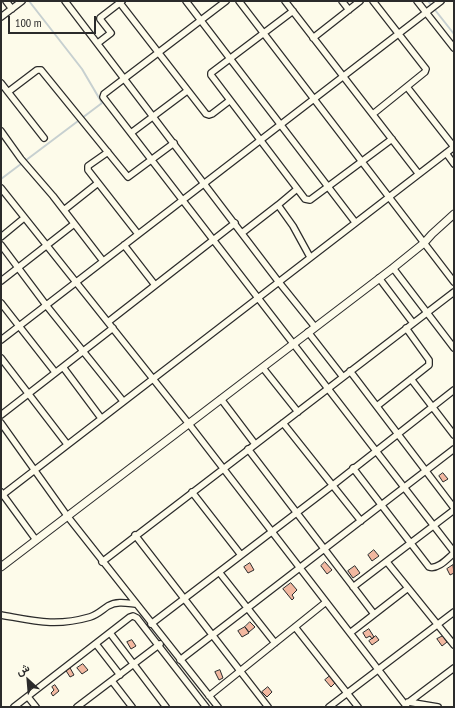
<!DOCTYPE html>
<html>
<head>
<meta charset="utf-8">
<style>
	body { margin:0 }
	#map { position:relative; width:455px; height:708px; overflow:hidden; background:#fdfbea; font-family:"PT Sans Narrow",Vazirmatn,sans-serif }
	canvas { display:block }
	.frame { position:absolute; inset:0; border:2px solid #2b2b2b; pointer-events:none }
	.north { position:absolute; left:8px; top:660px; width:40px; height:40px; -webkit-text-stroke:3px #fdfbea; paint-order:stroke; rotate:334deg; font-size:11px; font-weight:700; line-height:16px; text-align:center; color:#2b2b2b }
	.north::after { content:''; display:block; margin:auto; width:14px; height:18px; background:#2b2b2b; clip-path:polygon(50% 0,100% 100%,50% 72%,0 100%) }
	.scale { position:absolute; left:8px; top:16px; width:88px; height:18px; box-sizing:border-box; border:2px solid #2b2b2b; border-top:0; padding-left:5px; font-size:12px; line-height:14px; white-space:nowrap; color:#2b2b2b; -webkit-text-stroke:3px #fdfbea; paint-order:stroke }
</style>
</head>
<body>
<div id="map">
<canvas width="455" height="708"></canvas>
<div class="frame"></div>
<div class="north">ش</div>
<div class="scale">100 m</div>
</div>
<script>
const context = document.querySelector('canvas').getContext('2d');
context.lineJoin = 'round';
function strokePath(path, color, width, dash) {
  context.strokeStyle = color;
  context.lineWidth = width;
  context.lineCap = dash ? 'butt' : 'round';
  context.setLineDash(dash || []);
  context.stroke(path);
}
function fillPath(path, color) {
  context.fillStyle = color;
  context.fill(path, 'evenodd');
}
strokePath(new Path2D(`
	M 428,1 L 454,34
	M 1,179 L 102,103 L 82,69 L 29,1`), '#c7d0d0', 2);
const building = new Path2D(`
	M 443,473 L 448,479 L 443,482 L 439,476 Z
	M 374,550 L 379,556 L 372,561 L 368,555 Z
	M 325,562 L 332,570 L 327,574 L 321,566 Z
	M 250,563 L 254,570 L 248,573 L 244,567 Z
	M 453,565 L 454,573 L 450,575 L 447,569 Z
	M 355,566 L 360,573 L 353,578 L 348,571 Z
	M 291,583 L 297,590 L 292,595 L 294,598 L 292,600 L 283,589 Z
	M 250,622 L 255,627 L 249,632 L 245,627 Z
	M 245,627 L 249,633 L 242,637 L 238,631 Z
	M 369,629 L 374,637 L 372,639 L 370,636 L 366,638 L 363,633 Z
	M 376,636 L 379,640 L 372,645 L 369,641 Z
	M 443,636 L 447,642 L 442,646 L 437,639 Z
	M 132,640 L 136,646 L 131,649 L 127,642 Z
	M 83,664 L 88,670 L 82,674 L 77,668 Z
	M 69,666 L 74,675 L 70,677 L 65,669 Z
	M 220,670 L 223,678 L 219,680 L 215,672 Z
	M 330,676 L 335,683 L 331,687 L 325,680 Z
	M 55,685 L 59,691 L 53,696 L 51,693 L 54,690 L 52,687 Z
	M 268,687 L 272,692 L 267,697 L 262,692 Z`);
fillPath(building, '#f2b8a0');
strokePath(building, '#2b2b2b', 1);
const street = new Path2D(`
	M 6,1 L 12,9
	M 65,1 L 278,281 L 315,327
	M 186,1 L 355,222
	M 226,1 L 104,94 L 103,97 L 454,552
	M 239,1 L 454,282
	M 285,1 L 418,173
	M 342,1 L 349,10
	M 417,1 L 454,48
	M 120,3 L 206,114 L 209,115 L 212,114 L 229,101
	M 293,11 L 211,73 L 211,75 L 305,199 L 310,200 L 392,139
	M 1,17 L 22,1
	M 313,38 L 360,1
	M 98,43 L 111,33 L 100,19 L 100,18 L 122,1
	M 1,83 L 44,138
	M 407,87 L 454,147
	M 8,92 L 37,70 L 41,70 L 128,177 L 174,143
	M 373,114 L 425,72 L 426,69 L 373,1
	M 1,131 L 21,159 L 53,196 L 103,261
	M 131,133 L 187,91
	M 108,152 L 88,166 L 88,170 L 138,234
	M 446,153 L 454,164
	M 1,188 L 189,424 L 407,707
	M 278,205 L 297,189
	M 64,210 L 98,183
	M 242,233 L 278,205 L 293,226 L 310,257
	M 1,237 L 24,218
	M 1,245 L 46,305 L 123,401
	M 124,245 L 155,285
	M 393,268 L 454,348
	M 379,278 L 413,323
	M 1,281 L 74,224
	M 1,303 L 55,372
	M 108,322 L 235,223
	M 308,332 L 343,377
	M 1,340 L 441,1
	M 1,358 L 67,444
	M 63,367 L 101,418
	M 263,368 L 298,412
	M 350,371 L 454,508
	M 411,379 L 454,435
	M 221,399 L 255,444
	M 377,406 L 429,365 L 429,360 L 406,328
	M 1,415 L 113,328
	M 1,423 L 68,517 L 218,707
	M 283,423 L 361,521
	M 248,449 L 374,614
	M 353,468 L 429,567 C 438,570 448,558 454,553
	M 1,492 L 36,540
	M 192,492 L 241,555
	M 1,496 L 454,147
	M 135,535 L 268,707
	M 102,562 L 454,292
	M 387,562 L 454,645
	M 219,572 L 275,643
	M 353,587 L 454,510
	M 1,615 C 35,621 55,627 90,617 C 97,615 102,610 108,606 C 117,601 126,603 135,604
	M 151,624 L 333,485 L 454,390
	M 295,627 L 358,707
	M 110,633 L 166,707
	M 350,633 L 408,588
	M 96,644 L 120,675
	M 180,660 L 454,449
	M 112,681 L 132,707
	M 209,696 L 326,602
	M 28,697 L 36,707
	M 408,702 L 438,707
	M 409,702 L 454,668
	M 14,707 L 130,617 L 133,616 L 137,618 L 206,707
	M 77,707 L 160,644
	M 329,707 L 454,612`);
const secondary = new Path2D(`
	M 1,567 L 393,268 L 424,243 L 432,234 L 454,214`);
strokePath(street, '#2b2b2b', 8);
strokePath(secondary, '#2b2b2b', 9);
strokePath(street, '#fdfbea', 5.5);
strokePath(secondary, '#fdfbea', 7);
</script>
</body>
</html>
